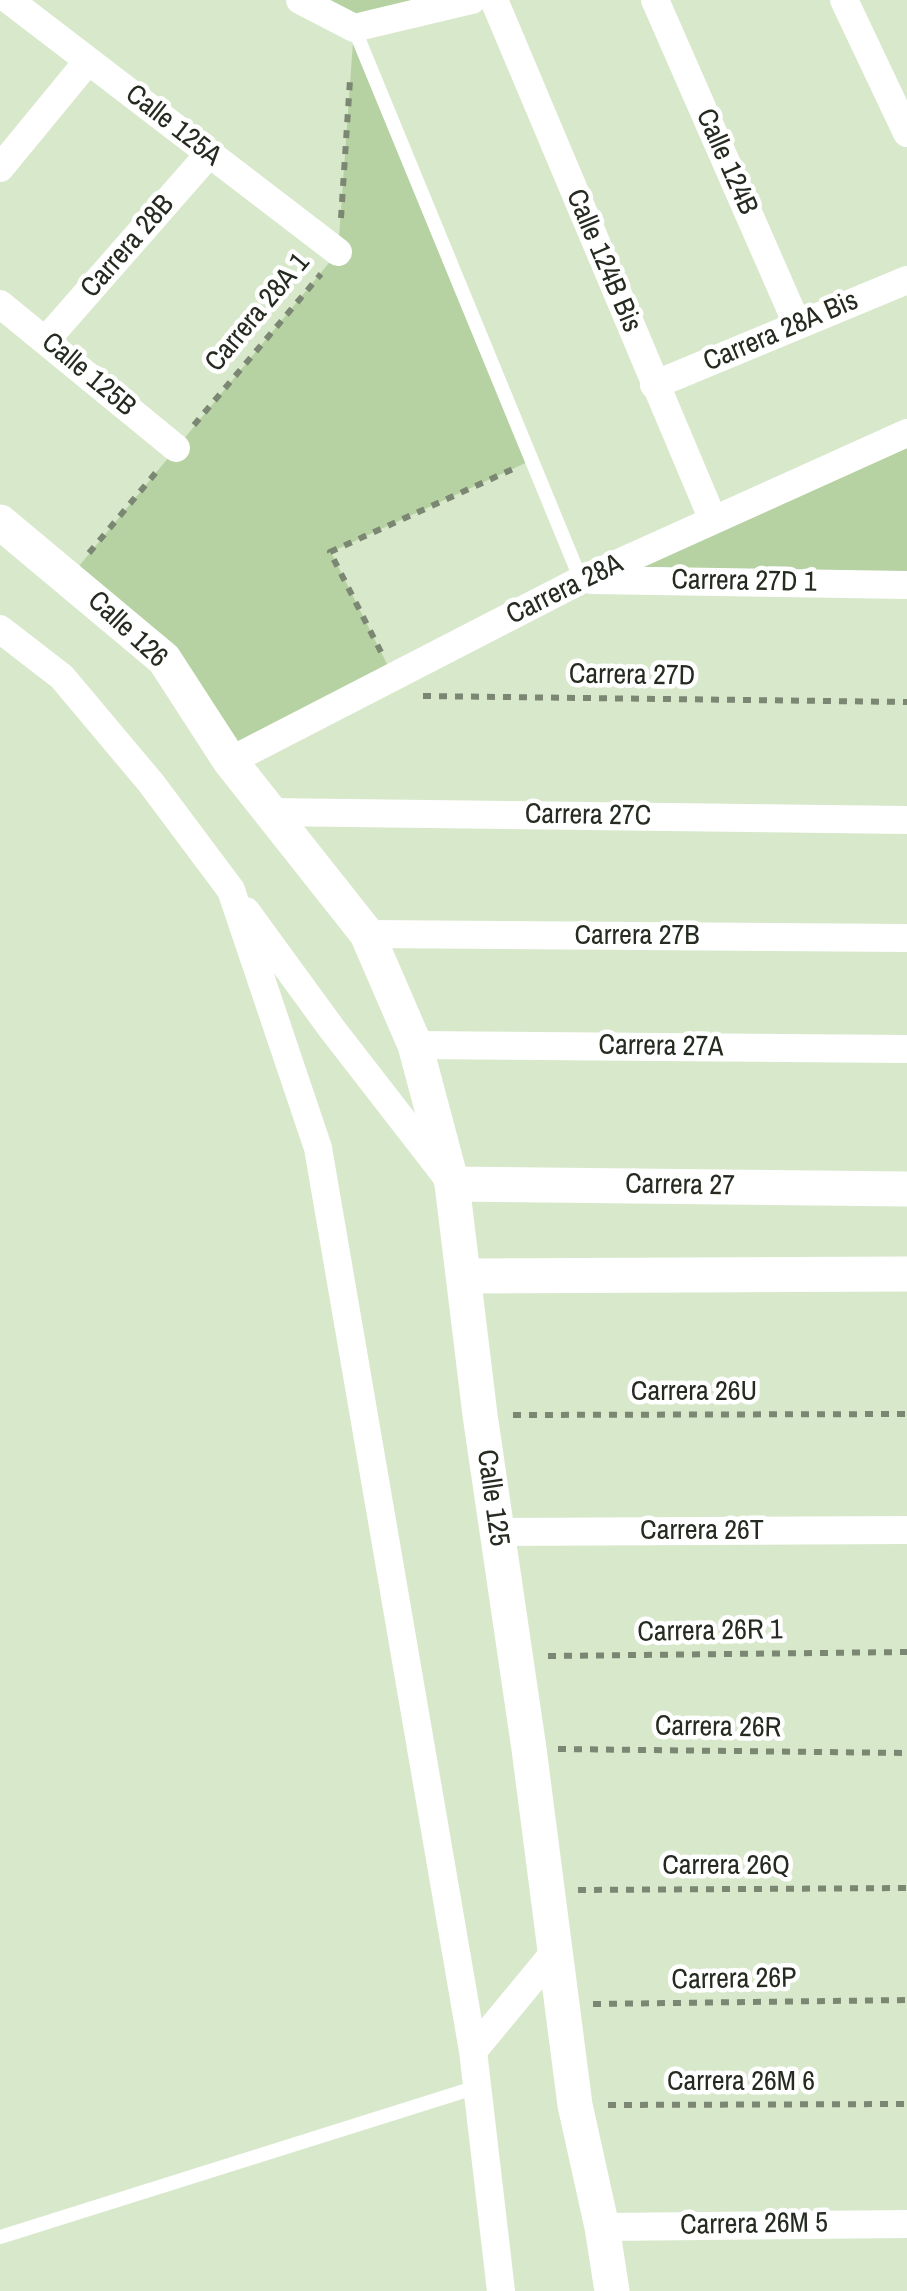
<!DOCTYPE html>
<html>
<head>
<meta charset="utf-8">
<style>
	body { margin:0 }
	canvas { display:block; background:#d8e8cb }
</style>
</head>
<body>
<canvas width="907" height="2291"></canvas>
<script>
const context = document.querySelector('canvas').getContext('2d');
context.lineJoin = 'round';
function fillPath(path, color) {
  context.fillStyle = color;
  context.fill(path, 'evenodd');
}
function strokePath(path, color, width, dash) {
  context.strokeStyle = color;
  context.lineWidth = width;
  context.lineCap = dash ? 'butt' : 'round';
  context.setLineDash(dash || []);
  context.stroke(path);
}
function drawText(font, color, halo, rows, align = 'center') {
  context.font = font + ' "Archivo Narrow",sans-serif';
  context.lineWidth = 9;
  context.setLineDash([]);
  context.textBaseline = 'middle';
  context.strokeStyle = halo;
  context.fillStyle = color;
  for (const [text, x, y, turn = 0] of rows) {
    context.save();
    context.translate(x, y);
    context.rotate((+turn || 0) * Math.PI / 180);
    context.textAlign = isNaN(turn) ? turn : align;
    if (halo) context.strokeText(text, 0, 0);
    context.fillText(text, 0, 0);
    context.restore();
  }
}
fillPath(new Path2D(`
	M 300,0 L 472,0 L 355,27 L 532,460 L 331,552 L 393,676 L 230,761 L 70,577 L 338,252 L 354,28 Z
	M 907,433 L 907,585 L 581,580 Z`), '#b7d2a2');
strokePath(new Path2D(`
	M 341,218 L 350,80
	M 194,425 L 321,274
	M 89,553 L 158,470
	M 381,652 L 330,552 L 513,469
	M 423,696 L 907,702
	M 513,1415 L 907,1414
	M 548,1656 L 907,1652
	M 558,1749 L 907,1753
	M 578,1890 L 907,1888
	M 593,2004 L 907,2000
	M 608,2105 L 907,2104`), '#7c8773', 6, [8, 8]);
strokePath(new Path2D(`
	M 354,28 L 581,580
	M 0,2237 L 477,2087`), '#fff', 14);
strokePath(new Path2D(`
	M 9,0 L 338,252
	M 300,0 L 354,28 L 472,0
	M 494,0 L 713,520
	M 655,0 L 797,324
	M 844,0 L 907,133
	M 0,168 L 88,61
	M 0,304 L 176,448
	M 46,340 L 209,154
	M 654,385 L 907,280
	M 592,580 L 907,585
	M 0,629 L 62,677 L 151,783 L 231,890 L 318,1148 L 473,2051 L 501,2291
	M 230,761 L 581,580 L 907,433
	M 268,812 L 907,820
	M 246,911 L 332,1029 L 446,1176
	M 367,934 L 907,938
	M 415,1045 L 907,1049
	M 497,1532 L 907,1530
	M 473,2051 L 554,1953
	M 602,2227 L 907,2224`), '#fff', 28);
strokePath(new Path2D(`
	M 0,522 L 164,659 L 230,761 L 367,934 L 415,1045 L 452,1184 L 480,1415 L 529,1749 L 575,2105 L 602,2227 L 612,2291
	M 452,1184 L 907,1189
	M 464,1276 L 907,1274`), '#fff', 35);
drawText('28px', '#252b20', '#fff', [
	["Calle 125A",173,126,38],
	["Calle 124B",726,162,66],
	["Carrera 28B",128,247,-49],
	["Calle 124B Bis",603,261,67],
	["Carrera 28A 1",258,313,-50],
	["Carrera 28A Bis",781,332,-23],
	["Calle 125B",88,375,40],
	["Carrera 27D 1",744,582,1],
	["Carrera 28A",565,590,-26],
	["Calle 126",127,630,43],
	["Carrera 27D",632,676,1],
	["Carrera 27C",588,816,1],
	["Carrera 27B",637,936],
	["Carrera 27A",661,1047,1],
	["Carrera 27",680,1186,1],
	["Carrera 26U",694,1392],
	["Calle 125",492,1498,82],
	["Carrera 26T",702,1531],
	["Carrera 26R 1",710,1632,-1],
	["Carrera 26R",718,1728,1],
	["Carrera 26Q",726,1866],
	["Carrera 26P",734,1980,-1],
	["Carrera 26M 6",741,2082],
	["Carrera 26M 5",754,2225,-1]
]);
</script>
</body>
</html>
